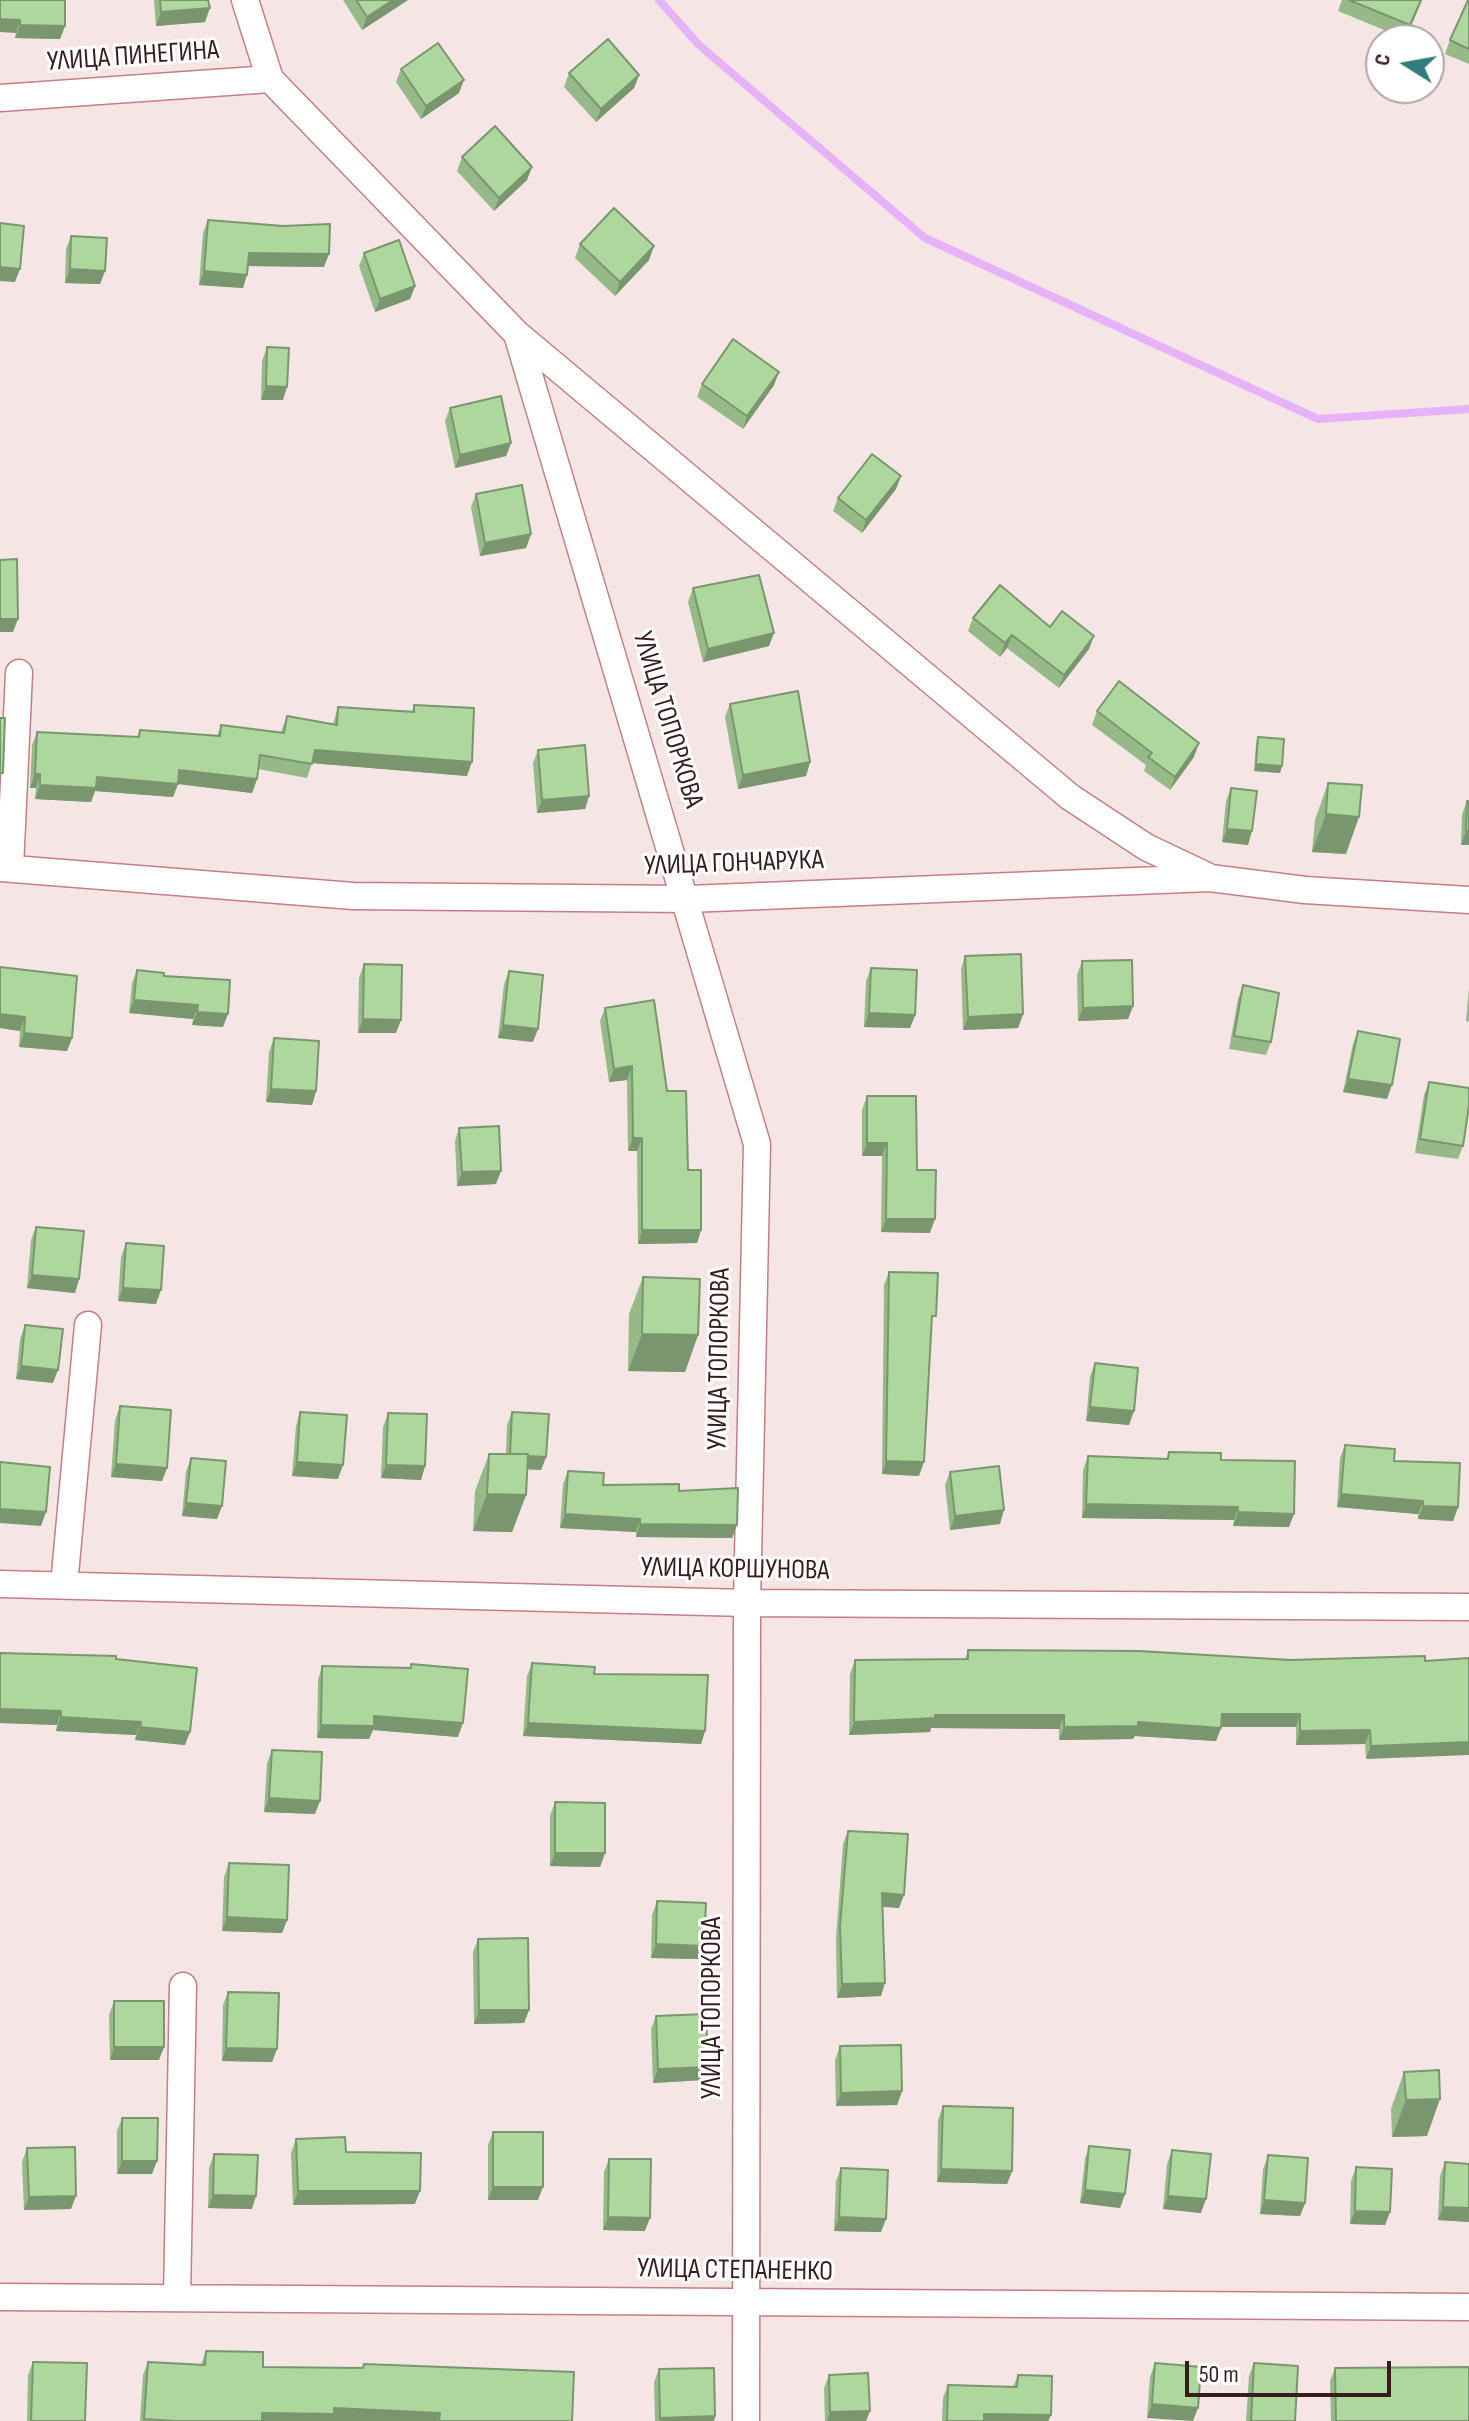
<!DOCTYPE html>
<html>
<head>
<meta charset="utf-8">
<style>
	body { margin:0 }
	#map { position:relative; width:1469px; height:2421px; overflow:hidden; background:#f5e5e5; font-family:"Sofia Sans Condensed",sans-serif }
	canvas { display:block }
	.north { position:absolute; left:1365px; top:24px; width:80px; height:80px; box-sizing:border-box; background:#fff; border:2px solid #b0a5a5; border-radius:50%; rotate:281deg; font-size:22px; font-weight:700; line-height:32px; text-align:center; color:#391d1e }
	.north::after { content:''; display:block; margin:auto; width:28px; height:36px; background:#347d7f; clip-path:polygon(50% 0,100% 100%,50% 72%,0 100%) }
	.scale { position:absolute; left:1185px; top:2361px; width:206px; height:36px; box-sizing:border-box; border:4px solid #391d1e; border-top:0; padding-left:10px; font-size:24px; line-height:28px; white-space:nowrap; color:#391d1e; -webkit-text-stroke:6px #fff; paint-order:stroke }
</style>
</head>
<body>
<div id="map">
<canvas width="1469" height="2421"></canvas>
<div class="north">С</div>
<div class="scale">50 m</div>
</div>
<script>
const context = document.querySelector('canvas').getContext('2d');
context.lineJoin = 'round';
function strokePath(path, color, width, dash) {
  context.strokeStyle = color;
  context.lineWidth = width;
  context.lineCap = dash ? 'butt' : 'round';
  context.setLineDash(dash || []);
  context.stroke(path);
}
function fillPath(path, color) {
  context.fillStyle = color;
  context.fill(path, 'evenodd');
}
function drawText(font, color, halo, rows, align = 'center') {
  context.font = font + ' "Sofia Sans Condensed",sans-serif';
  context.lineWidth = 6;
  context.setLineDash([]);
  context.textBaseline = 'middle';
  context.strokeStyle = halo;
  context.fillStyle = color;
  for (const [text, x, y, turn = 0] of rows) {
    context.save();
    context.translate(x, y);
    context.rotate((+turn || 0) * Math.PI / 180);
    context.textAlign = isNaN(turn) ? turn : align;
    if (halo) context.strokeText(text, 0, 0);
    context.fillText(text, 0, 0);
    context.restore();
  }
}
strokePath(new Path2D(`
	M 659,0 L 699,45 L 925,238 L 1318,419 L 1469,409`), '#e6b2fa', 8);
const minor = new Path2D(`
	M 245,0 L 270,79 L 517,334 L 1070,797 L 1146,847 L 1207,876
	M 0,98 L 270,79
	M 517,334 L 757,1144 L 747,1603 L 746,2421
	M 0,868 L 353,896 L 688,899 L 1210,878 L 1305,890 L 1469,900
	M 10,868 L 19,673
	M 0,1584 L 747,1603 L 1469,1607
	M 64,1585 L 88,1325
	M 0,2297 L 1469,2307
	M 177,2297 L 183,1986`);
strokePath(minor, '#c57e81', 29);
strokePath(minor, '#fff', 26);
fillPath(new Path2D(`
	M 0,0 L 65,26 L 60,39 L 15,38 L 16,33 Z
	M 154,0 L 208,0 L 205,22 L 156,26 Z
	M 343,0 L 408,0 L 362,30 Z
	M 1342,0 L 1422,0 L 1406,39 L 1338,11 Z
	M 1469,0 L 1469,64 L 1445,54 L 1450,40 Z
	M 401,69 L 459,93 L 421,119 L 396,82 Z
	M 569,73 L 639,75 L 634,88 L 596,122 L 564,87 Z
	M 462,157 L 527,180 L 494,211 L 457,171 Z
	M 208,220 L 324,267 L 248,266 L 243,288 L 199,285 L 203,233 Z
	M 71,236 L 105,271 L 100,284 L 65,283 L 66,249 Z
	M 580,244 L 649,260 L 615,296 L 575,258 Z
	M 364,253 L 415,286 L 410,299 L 375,312 L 359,266 Z
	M 267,347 L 283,400 L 261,400 L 262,361 Z
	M 702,384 L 774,385 L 743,429 L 697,397 Z
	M 450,408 L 511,443 L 506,456 L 455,468 L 445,421 Z
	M 901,476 L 896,489 L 862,533 L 833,511 L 838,498 Z
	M 476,494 L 531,534 L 526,548 L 480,556 L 471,507 Z
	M 693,588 L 769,646 L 703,662 L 688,602 Z
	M 973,618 L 1050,627 L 1089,649 L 1059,688 L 1007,648 L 1000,657 L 968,631 Z
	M 730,704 L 810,762 L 806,776 L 738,789 L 725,717 Z
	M 414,705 L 467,776 L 312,763 L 307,778 L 258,769 L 257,779 L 252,793 L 178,784 L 173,797 L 95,791 L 91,802 L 35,799 L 36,788 L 30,788 L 32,745 L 37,732 L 137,737 L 140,730 L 217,736 L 221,725 L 281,732 L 287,716 L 333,724 L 338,707 L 412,711 Z
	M 1097,711 L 1194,757 L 1170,790 L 1144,771 L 1146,765 L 1092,725 Z
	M 1258,737 L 1282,766 L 1280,773 L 1254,771 L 1256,744 Z
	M 538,750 L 589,796 L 585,809 L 537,813 L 533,763 Z
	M 1328,783 L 1346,854 L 1312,852 L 1315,820 Z
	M 1231,788 L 1248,845 L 1222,842 L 1226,801 Z
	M 1467,801 L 1469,845 L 1461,845 L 1462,814 Z
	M 965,956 L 1023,1014 L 1018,1028 L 963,1030 L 961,969 Z
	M 1082,961 L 1133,1006 L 1128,1019 L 1078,1021 L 1077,975 Z
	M 364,964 L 396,1033 L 358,1033 L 359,978 Z
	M 0,967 L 72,1038 L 67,1051 L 19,1047 L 20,1031 L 0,1028 Z
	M 871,968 L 915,1015 L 910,1028 L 864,1027 L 866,981 Z
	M 137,970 L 164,976 L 223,1027 L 192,1025 L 193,1019 L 129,1013 L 132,983 Z
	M 509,971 L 533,1042 L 498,1038 L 504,984 Z
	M 1243,985 L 1271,1042 L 1266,1055 L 1229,1049 L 1238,999 Z
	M 1469,987 L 1469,1022 L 1466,1021 Z
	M 605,1008 L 667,1091 L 688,1170 L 701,1230 L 697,1243 L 638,1244 L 637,1151 L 628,1151 L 627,1080 L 609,1082 L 600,1021 Z
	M 1358,1031 L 1387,1099 L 1343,1092 L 1353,1044 Z
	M 274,1038 L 316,1091 L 312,1105 L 266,1102 L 269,1052 Z
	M 1429,1082 L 1463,1146 L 1458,1159 L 1415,1153 L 1424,1095 Z
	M 867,1096 L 917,1170 L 930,1233 L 881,1232 L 882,1156 L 862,1156 L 862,1110 Z
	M 459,1128 L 496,1184 L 457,1186 L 455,1141 Z
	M 36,1227 L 79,1279 L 75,1293 L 27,1288 L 31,1240 Z
	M 126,1243 L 156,1304 L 118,1301 L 121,1257 Z
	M 889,1272 L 931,1329 L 919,1476 L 882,1474 L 884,1285 Z
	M 643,1277 L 698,1335 L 685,1372 L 628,1371 L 629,1314 Z
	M 25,1325 L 53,1383 L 16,1379 L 20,1339 Z
	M 1095,1363 L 1129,1425 L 1086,1421 L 1090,1376 Z
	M 120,1406 L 167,1468 L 162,1481 L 111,1477 L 115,1420 Z
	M 300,1412 L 338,1479 L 292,1476 L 296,1426 Z
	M 512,1412 L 546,1457 L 541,1470 L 527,1469 L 526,1495 L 512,1532 L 473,1531 L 475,1491 L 489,1454 L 506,1454 L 507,1425 Z
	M 388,1413 L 425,1466 L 421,1480 L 381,1478 L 383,1427 Z
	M 1345,1445 L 1394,1461 L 1458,1507 L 1453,1521 L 1418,1519 L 1418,1514 L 1337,1507 L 1340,1458 Z
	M 1169,1452 L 1221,1460 L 1289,1527 L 1233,1526 L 1234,1520 L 1082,1518 L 1083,1470 L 1088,1456 L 1166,1459 Z
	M 191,1458 L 222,1506 L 217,1519 L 182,1516 L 186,1471 Z
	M 568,1471 L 603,1485 L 679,1491 L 737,1525 L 732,1538 L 636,1537 L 636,1532 L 560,1528 L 563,1484 Z
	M 950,1472 L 1000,1524 L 950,1530 L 945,1485 Z
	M 968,1650 L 1291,1660 L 1425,1656 L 1366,1759 L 1365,1744 L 1296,1745 L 1296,1727 L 1221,1727 L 1216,1741 L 1135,1736 L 1133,1739 L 1059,1740 L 1059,1729 L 931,1728 L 930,1732 L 849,1735 L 850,1674 L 855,1660 L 965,1659 Z
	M 0,1653 L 116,1659 L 185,1745 L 135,1740 L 136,1735 L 56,1731 L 57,1725 L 0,1723 Z
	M 532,1663 L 594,1674 L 705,1731 L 701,1744 L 523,1736 L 527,1676 Z
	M 411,1664 L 458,1737 L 373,1730 L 369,1739 L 317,1738 L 318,1680 L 322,1666 L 410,1668 Z
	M 272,1750 L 315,1814 L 264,1812 L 267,1763 Z
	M 555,1802 L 605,1853 L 600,1867 L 550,1866 L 550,1816 Z
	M 848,1831 L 899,1908 L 883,1907 L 881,1996 L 837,1998 L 836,1939 L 843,1844 Z
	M 229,1863 L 287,1920 L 282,1933 L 222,1931 L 224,1877 Z
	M 657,1901 L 699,1959 L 651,1958 L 652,1915 Z
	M 478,1939 L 529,2010 L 524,2023 L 474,2024 L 473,1952 Z
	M 228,1992 L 277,2049 L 272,2062 L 222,2061 L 223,2005 Z
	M 114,2001 L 159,2060 L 110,2060 L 109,2015 Z
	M 656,2016 L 703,2080 L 653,2083 L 651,2029 Z
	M 840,2046 L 902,2091 L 897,2105 L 836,2106 L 835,2060 Z
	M 1404,2072 L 1427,2136 L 1392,2137 L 1391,2109 Z
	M 943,2106 L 1012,2171 L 1007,2184 L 937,2182 L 938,2120 Z
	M 122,2118 L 152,2174 L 117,2174 L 117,2131 Z
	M 493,2132 L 538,2200 L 488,2200 L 488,2145 Z
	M 296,2139 L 346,2152 L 415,2204 L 293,2205 L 291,2153 Z
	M 1089,2146 L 1125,2194 L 1120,2208 L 1080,2203 L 1085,2159 Z
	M 27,2148 L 71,2209 L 24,2210 L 22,2162 Z
	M 1172,2150 L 1201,2213 L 1163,2209 L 1167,2164 Z
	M 214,2154 L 252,2209 L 208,2208 L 209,2168 Z
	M 1268,2156 L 1305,2203 L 1300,2216 L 1260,2214 L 1263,2169 Z
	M 609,2159 L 645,2231 L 603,2230 L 604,2172 Z
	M 1445,2162 L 1469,2164 L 1469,2222 L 1438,2220 L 1440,2176 Z
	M 1356,2167 L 1390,2212 L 1385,2225 L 1350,2224 L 1351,2181 Z
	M 841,2168 L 881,2232 L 834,2231 L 836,2181 Z
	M 206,2351 L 263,2367 L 362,2368 L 364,2364 L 572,2421 L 140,2421 L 143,2375 L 148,2362 L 201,2365 Z
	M 33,2362 L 85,2421 L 27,2421 L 28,2375 Z
	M 1155,2363 L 1201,2367 L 1147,2418 L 1150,2377 Z
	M 1254,2363 L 1295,2421 L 1246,2421 L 1249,2376 Z
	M 1335,2368 L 1469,2421 L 1331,2421 L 1330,2381 Z
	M 659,2369 L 715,2416 L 714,2421 L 655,2421 L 654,2382 Z
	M 829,2375 L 870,2411 L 866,2421 L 825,2421 L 824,2388 Z
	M 1018,2375 L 1051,2415 L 1048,2421 L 942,2421 L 943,2398 L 948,2385 L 1013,2387 Z`), '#96b988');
fillPath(new Path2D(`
	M 393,0 L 408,0 L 362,30 L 367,17 Z
	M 210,8 L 205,22 L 156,26 L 161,12 Z
	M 0,19 L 20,20 L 16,33 L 0,32 Z
	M 20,25 L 65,26 L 60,39 L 15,38 Z
	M 639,75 L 634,88 L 596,122 L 601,109 Z
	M 464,80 L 459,93 L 421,119 L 426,106 Z
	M 532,167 L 527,180 L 494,211 L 499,198 Z
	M 654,246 L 649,260 L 615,296 L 620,282 Z
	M 249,253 L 329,254 L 324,267 L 245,266 Z
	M 0,267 L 20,269 L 15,282 L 0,281 Z
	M 70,269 L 105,271 L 100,284 L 65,283 Z
	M 204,271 L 247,275 L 243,288 L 199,285 Z
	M 415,286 L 410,299 L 375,312 L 380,299 Z
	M 779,372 L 774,385 L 743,429 L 747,416 Z
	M 266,386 L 287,387 L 283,400 L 261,400 Z
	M 511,443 L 506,456 L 455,468 L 460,455 Z
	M 901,476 L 896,489 L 862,533 L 866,520 Z
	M 531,534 L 526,548 L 480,556 L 485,543 Z
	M 0,619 L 18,619 L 13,632 L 0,632 Z
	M 774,633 L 769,646 L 703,662 L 708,649 Z
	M 1012,635 L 1007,648 L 1000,657 L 1005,643 Z
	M 1094,636 L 1089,649 L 1059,688 L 1064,675 Z
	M 1199,743 L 1194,757 L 1170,790 L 1175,777 Z
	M 315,750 L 472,762 L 467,776 L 310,763 Z
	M 810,762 L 806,776 L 738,789 L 743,775 Z
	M 1256,764 L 1282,766 L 1280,773 L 1254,771 Z
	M 179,770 L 257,779 L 252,793 L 178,784 L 173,797 L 95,791 L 91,802 L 35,799 L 40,785 L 97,777 Z
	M 35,774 L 40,774 L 36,788 L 30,788 Z
	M 589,796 L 585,809 L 537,813 L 542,800 Z
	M 1326,814 L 1359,817 L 1346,854 L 1312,852 Z
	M 1227,829 L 1252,831 L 1248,845 L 1222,842 Z
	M 1466,831 L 1469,831 L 1469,845 L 1461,845 Z
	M 134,1000 L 198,1005 L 193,1019 L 129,1013 Z
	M 1133,1006 L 1128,1019 L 1078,1021 L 1083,1008 Z
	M 197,1012 L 228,1014 L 223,1027 L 192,1025 Z
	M 869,1013 L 915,1015 L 910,1028 L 864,1027 Z
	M 0,1014 L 25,1017 L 20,1031 L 0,1028 Z
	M 1023,1014 L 1018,1028 L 963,1030 L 968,1017 Z
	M 363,1019 L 401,1020 L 396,1033 L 358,1033 Z
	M 503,1025 L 538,1029 L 533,1042 L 498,1038 Z
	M 24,1033 L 72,1038 L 67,1051 L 19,1047 Z
	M 632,1066 L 627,1080 L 609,1082 L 614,1069 Z
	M 1348,1079 L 1392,1085 L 1387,1099 L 1343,1092 Z
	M 271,1089 L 316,1091 L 312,1105 L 266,1102 Z
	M 633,1138 L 642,1138 L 637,1151 L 628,1151 Z
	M 867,1143 L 887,1143 L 882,1156 L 862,1156 Z
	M 501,1171 L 496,1184 L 457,1186 L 462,1172 Z
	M 886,1219 L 935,1219 L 930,1233 L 881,1232 Z
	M 642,1230 L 701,1230 L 697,1243 L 638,1244 Z
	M 32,1275 L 79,1279 L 75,1293 L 27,1288 Z
	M 123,1288 L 161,1290 L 156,1304 L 118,1301 Z
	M 642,1334 L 698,1335 L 685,1372 L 628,1371 Z
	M 21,1366 L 58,1370 L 53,1383 L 16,1379 Z
	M 1090,1407 L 1134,1411 L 1129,1425 L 1086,1421 Z
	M 510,1455 L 546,1457 L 541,1470 L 505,1468 Z
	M 886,1461 L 924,1462 L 919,1476 L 882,1474 Z
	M 297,1462 L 343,1465 L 338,1479 L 292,1476 Z
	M 116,1464 L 167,1468 L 162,1481 L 111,1477 Z
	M 386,1465 L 425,1466 L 421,1480 L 381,1478 Z
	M 487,1494 L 526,1495 L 512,1532 L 473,1531 Z
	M 1341,1494 L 1423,1501 L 1418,1514 L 1337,1507 Z
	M 186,1503 L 222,1506 L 217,1519 L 182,1516 Z
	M 1086,1504 L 1238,1507 L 1234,1520 L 1082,1518 Z
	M 1423,1506 L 1458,1507 L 1453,1521 L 1418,1519 Z
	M 0,1509 L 46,1512 L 41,1526 L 0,1523 Z
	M 1004,1510 L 1000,1524 L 950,1530 L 955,1516 Z
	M 1238,1512 L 1294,1514 L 1289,1527 L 1233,1526 Z
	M 565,1514 L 640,1519 L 636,1532 L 560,1528 Z
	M 640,1524 L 737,1525 L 732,1538 L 636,1537 Z
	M 0,1709 L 61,1711 L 57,1725 L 0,1723 Z
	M 1222,1714 L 1300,1714 L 1296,1727 L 1217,1727 Z
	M 935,1715 L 1064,1715 L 1059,1729 L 931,1728 L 930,1732 L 849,1735 L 854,1722 Z
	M 374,1716 L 463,1723 L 458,1737 L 373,1730 L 369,1739 L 317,1738 L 321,1725 Z
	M 61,1717 L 141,1722 L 136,1735 L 56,1731 Z
	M 1138,1722 L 1221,1728 L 1216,1741 L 1135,1736 L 1133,1739 L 1059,1740 L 1064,1727 Z
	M 528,1723 L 705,1731 L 701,1744 L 523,1736 Z
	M 140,1727 L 190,1732 L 185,1745 L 135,1740 Z
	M 1370,1730 L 1365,1744 L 1296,1745 L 1300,1731 Z
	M 1469,1742 L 1469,1755 L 1366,1759 L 1371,1746 Z
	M 269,1798 L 320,1801 L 315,1814 L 264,1812 Z
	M 555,1853 L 605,1853 L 600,1867 L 550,1866 Z
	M 882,1893 L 904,1895 L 899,1908 L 877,1906 Z
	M 227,1917 L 287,1920 L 282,1933 L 222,1931 Z
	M 656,1944 L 704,1946 L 699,1959 L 651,1958 Z
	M 885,1983 L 881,1996 L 837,1998 L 842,1984 Z
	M 479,2010 L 529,2010 L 524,2023 L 474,2024 Z
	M 114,2047 L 164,2047 L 159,2060 L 110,2060 Z
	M 226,2048 L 277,2049 L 272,2062 L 222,2061 Z
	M 708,2067 L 703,2080 L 653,2083 L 658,2069 Z
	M 902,2091 L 897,2105 L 836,2106 L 841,2093 Z
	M 1440,2099 L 1427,2136 L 1392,2137 L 1406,2100 Z
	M 122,2161 L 157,2161 L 152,2174 L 117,2174 Z
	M 941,2169 L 1012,2171 L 1007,2184 L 937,2182 Z
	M 493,2187 L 543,2187 L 538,2200 L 488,2200 Z
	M 1085,2190 L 1125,2194 L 1120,2208 L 1080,2203 Z
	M 298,2191 L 420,2191 L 415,2204 L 293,2205 Z
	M 213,2195 L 256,2196 L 252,2209 L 208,2208 Z
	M 76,2196 L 71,2209 L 24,2210 L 29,2197 Z
	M 1168,2196 L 1206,2199 L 1201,2213 L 1163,2209 Z
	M 1264,2200 L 1305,2203 L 1300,2216 L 1260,2214 Z
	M 1443,2207 L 1469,2208 L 1469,2222 L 1438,2220 Z
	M 1355,2211 L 1390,2212 L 1385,2225 L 1350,2224 Z
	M 608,2217 L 650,2218 L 645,2231 L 603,2230 Z
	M 839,2217 L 886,2219 L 881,2232 L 834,2231 Z
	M 1152,2404 L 1198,2408 L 1193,2421 L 1147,2418 Z
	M 334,2408 L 440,2413 L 437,2421 L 259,2421 L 262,2413 Z
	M 870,2411 L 866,2421 L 827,2421 L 830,2412 Z
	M 984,2414 L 1051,2415 L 1048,2421 L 981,2421 Z
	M 715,2416 L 714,2421 L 659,2421 L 660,2418 Z`), '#7a966f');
const building = new Path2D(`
	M 0,0 L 65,0 L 65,26 L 20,25 L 20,20 L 0,19 Z
	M 160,0 L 208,0 L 210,8 L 161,12 Z
	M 356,0 L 393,0 L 367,17 Z
	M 1349,0 L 1421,0 L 1410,25 Z
	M 1468,0 L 1469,0 L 1469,49 L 1450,40 Z
	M 608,39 L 639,75 L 601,109 L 569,73 Z
	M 438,43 L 464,80 L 426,106 L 401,69 Z
	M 495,126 L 532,167 L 499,198 L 462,157 Z
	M 614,208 L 654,246 L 620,282 L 580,244 Z
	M 208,220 L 283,226 L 330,224 L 329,254 L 249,253 L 247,275 L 204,271 Z
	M 0,223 L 24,226 L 20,269 L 0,267 Z
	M 71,236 L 107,238 L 105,271 L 70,269 Z
	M 399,240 L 415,286 L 380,299 L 364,253 Z
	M 733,339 L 779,372 L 747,416 L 702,384 Z
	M 267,347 L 289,348 L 287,387 L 266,386 Z
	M 501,396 L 511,443 L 460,455 L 450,408 Z
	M 872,454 L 901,476 L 866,520 L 838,498 Z
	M 522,485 L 531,534 L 485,543 L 476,494 Z
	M 17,559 L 18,619 L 0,619 L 0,560 Z
	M 759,575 L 774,633 L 708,649 L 693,588 Z
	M 1000,585 L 1050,627 L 1062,611 L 1094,636 L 1064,675 L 1012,635 L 1005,643 L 973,618 Z
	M 1119,681 L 1199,743 L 1175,777 L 1148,757 L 1152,753 L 1097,711 Z
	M 798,691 L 810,762 L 743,775 L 730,704 Z
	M 414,705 L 474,708 L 472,762 L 315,750 L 312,764 L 260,755 L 257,779 L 179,770 L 178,784 L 97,777 L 96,788 L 40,785 L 40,774 L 35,774 L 37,732 L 139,737 L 140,730 L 220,736 L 221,725 L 284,733 L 287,716 L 337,725 L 338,707 L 414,712 Z
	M 0,718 L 5,718 L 3,773 L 0,773 Z
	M 1258,737 L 1284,739 L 1282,766 L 1256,764 Z
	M 585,745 L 589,796 L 542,800 L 538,750 Z
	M 1328,783 L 1362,785 L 1359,817 L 1326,814 Z
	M 1231,788 L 1257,791 L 1252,831 L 1227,829 Z
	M 1467,801 L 1469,801 L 1469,831 L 1466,831 Z
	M 1021,954 L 1023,1014 L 968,1017 L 965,956 Z
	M 1132,960 L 1133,1006 L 1083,1008 L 1082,961 Z
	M 364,964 L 402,965 L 401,1020 L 363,1019 Z
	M 0,967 L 77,976 L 72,1038 L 24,1033 L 25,1017 L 0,1014 Z
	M 871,968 L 917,970 L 915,1015 L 869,1013 Z
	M 137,970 L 164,973 L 164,976 L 230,980 L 228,1014 L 197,1012 L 198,1005 L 134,1000 Z
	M 509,971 L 543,975 L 538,1029 L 503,1025 Z
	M 1243,985 L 1279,993 L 1271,1042 L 1234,1036 Z
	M 654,1000 L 667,1091 L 686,1091 L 688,1170 L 701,1170 L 701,1230 L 642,1230 L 642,1138 L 633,1138 L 632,1066 L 614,1069 L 605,1008 Z
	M 1358,1031 L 1400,1039 L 1392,1085 L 1348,1079 Z
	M 274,1038 L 319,1041 L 316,1091 L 271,1089 Z
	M 1429,1082 L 1469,1088 L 1469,1106 L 1463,1146 L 1420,1139 Z
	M 867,1096 L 916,1096 L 917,1170 L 936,1170 L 935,1219 L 886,1219 L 887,1143 L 867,1143 Z
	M 499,1126 L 501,1171 L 462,1172 L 459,1128 Z
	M 36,1227 L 84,1231 L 79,1279 L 32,1275 Z
	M 126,1243 L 164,1246 L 161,1290 L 123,1288 Z
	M 889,1272 L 938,1273 L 936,1316 L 932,1316 L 924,1462 L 886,1461 Z
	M 643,1277 L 700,1279 L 698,1335 L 642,1334 Z
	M 25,1325 L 63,1329 L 58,1370 L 21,1366 Z
	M 1095,1363 L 1138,1368 L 1134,1411 L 1090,1407 Z
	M 120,1406 L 171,1410 L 167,1468 L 116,1464 Z
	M 300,1412 L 347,1415 L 343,1465 L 297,1462 Z
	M 512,1412 L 549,1414 L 546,1457 L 528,1456 L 528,1454 L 510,1454 Z
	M 388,1413 L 427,1414 L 425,1466 L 386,1465 Z
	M 1345,1445 L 1395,1449 L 1394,1461 L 1460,1463 L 1458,1507 L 1423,1506 L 1423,1501 L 1341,1494 Z
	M 1169,1452 L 1221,1453 L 1221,1460 L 1295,1461 L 1294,1514 L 1238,1512 L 1238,1507 L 1086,1504 L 1088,1456 L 1168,1459 Z
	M 489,1454 L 528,1454 L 526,1495 L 487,1494 Z
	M 191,1458 L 226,1461 L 222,1506 L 186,1503 Z
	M 0,1462 L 50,1467 L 46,1512 L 0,1509 Z
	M 999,1466 L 1004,1510 L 955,1516 L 950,1472 Z
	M 568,1471 L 604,1473 L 603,1485 L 679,1484 L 679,1491 L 738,1488 L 737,1525 L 640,1524 L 640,1519 L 565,1514 Z
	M 968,1650 L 1139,1651 L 1291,1660 L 1425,1656 L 1425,1661 L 1469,1658 L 1469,1742 L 1371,1746 L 1370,1730 L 1300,1731 L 1300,1714 L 1222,1714 L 1221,1728 L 1138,1722 L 1138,1726 L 1064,1727 L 1064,1715 L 935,1715 L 935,1718 L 854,1722 L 855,1660 L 968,1659 Z
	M 0,1653 L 116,1656 L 116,1659 L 197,1668 L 190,1732 L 140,1727 L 141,1722 L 61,1717 L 61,1711 L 0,1709 Z
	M 532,1663 L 595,1667 L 594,1674 L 708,1675 L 705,1731 L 528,1723 Z
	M 411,1664 L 468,1669 L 463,1723 L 374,1716 L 374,1726 L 321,1725 L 322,1666 L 411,1668 Z
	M 272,1750 L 322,1752 L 320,1801 L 269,1798 Z
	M 555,1802 L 605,1803 L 605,1853 L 555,1853 Z
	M 848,1831 L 908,1834 L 904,1895 L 882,1893 L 885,1983 L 842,1984 L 840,1926 Z
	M 229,1863 L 289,1865 L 287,1920 L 227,1917 Z
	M 657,1901 L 706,1903 L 704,1946 L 656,1944 Z
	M 528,1938 L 529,2010 L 479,2010 L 478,1939 Z
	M 228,1992 L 279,1993 L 277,2049 L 226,2048 Z
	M 114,2001 L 164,2001 L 164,2047 L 114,2047 Z
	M 706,2014 L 708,2067 L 658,2069 L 656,2016 Z
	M 901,2045 L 902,2091 L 841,2093 L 840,2046 Z
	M 1439,2070 L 1440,2099 L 1406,2100 L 1404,2072 Z
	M 943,2106 L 1013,2108 L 1012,2171 L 941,2169 Z
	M 122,2118 L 158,2118 L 157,2161 L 122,2161 Z
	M 493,2132 L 543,2132 L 543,2187 L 493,2187 Z
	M 345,2137 L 346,2152 L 421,2153 L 420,2191 L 298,2191 L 296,2139 Z
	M 1089,2146 L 1130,2150 L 1125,2194 L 1085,2190 Z
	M 75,2147 L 76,2196 L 29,2197 L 27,2148 Z
	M 1172,2150 L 1211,2154 L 1206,2199 L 1168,2196 Z
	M 214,2154 L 258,2155 L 256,2196 L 213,2195 Z
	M 1268,2155 L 1308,2158 L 1305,2203 L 1264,2200 Z
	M 609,2159 L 651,2159 L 650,2218 L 608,2217 Z
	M 1445,2162 L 1469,2164 L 1469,2208 L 1443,2207 Z
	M 1356,2167 L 1392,2169 L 1390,2212 L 1355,2211 Z
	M 841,2168 L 888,2170 L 886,2219 L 839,2217 Z
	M 206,2351 L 263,2352 L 263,2367 L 363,2368 L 364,2364 L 574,2372 L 572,2421 L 439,2421 L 440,2413 L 334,2408 L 334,2414 L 262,2413 L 262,2421 L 175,2421 L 144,2419 L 148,2362 L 205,2365 Z
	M 33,2362 L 87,2363 L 85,2421 L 31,2421 Z
	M 1155,2363 L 1201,2367 L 1198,2408 L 1152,2404 Z
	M 1254,2363 L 1298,2366 L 1295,2421 L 1251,2421 Z
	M 1469,2367 L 1469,2421 L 1336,2421 L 1335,2368 Z
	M 714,2368 L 715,2416 L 660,2418 L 659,2369 Z
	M 868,2373 L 870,2411 L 830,2412 L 829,2375 Z
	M 1018,2375 L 1052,2376 L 1051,2415 L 984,2414 L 984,2421 L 947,2421 L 948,2385 L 1017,2387 Z`);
fillPath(building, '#aed79e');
strokePath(building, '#7a966f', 2);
drawText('28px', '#391d1e', '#fff', [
	["УЛИЦА ПИНЕГИНА",133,57,-4],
	["УЛИЦА ТОПОРКОВА",667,720,73],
	["УЛИЦА ГОНЧАРУКА",734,864,-2],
	["УЛИЦА ТОПОРКОВА",720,1359,-89],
	["УЛИЦА КОРШУНОВА",735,1570,1],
	["УЛИЦА ТОПОРКОВА",713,2008,-90],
	["УЛИЦА СТЕПАНЕНКО",735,2271,1]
]);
</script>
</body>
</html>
